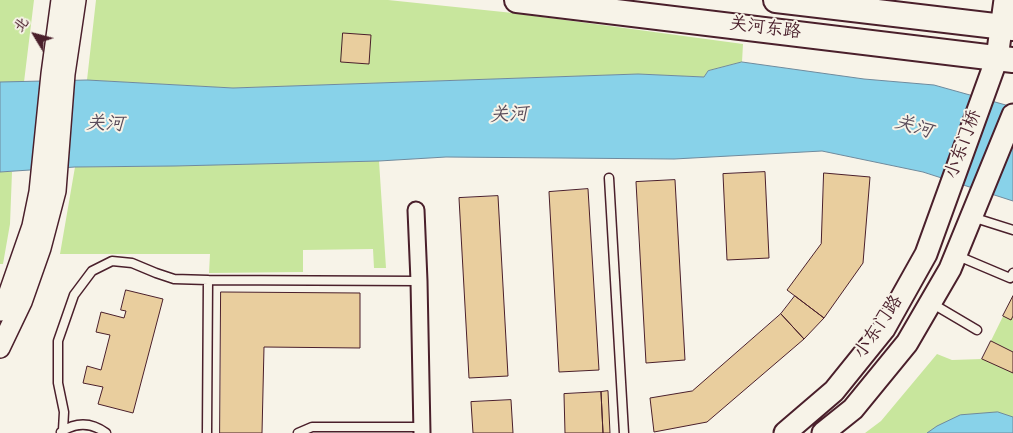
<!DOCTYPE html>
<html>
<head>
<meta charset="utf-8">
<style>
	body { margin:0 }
	#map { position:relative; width:1013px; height:433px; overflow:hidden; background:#f7f3e8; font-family:"Gochi Hand","LXGW WenKai TC",sans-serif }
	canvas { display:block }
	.north { position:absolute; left:10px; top:10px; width:50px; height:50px; -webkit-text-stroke:4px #f7f3e8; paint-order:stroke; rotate:307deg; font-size:14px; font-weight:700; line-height:20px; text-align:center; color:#4a1f2b }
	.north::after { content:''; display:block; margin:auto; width:18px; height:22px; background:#4a1f2b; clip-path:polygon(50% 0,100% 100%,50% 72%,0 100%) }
</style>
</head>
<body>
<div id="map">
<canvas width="1013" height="433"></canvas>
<div class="north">北</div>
</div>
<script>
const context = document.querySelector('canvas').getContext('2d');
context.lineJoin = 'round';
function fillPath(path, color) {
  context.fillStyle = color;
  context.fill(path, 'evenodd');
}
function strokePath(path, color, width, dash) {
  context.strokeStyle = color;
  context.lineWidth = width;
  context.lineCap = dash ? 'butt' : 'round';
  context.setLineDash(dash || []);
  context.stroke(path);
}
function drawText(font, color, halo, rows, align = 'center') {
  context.font = font + ' "Gochi Hand","LXGW WenKai TC",sans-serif';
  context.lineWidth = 4;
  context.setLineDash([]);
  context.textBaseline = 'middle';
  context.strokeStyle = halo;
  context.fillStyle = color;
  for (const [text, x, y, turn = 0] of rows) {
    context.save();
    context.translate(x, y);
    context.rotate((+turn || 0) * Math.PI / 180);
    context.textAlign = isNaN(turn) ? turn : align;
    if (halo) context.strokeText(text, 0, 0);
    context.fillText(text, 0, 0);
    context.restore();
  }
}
fillPath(new Path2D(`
	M 0,0 L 34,0 L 24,82 L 0,82 Z
	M 96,0 L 388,0 L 513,13 L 743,44 L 742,62 L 708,71 L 704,77 L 638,74 L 233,88 L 87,80 Z
	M 379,161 L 386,268 L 374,268 L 373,249 L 303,250 L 303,272 L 209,273 L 210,254 L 60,254 L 75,167 L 123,167 Z
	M 0,172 L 12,172 L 10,224 L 3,264 L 0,264 Z
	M 1013,296 L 1013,433 L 865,433 L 881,421 L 937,354 L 952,360 L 982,359 Z`), '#c8e69d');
const water = new Path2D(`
	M 742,62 L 864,79 L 934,85 L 1013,107 L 1013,201 L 923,172 L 822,151 L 674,159 L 446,157 L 379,161 L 175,166 L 75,167 L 0,172 L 0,82 L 87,80 L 233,88 L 638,74 L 704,77 L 708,71 Z
	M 998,412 L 1013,417 L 1013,433 L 927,433 L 937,426 L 960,415 Z`);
fillPath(water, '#88d2e9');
strokePath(water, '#6f8a9d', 1);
const building = new Path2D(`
	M 343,33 L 371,35 L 369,64 L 341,62 Z
	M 765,172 L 769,258 L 727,260 L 723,174 Z
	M 824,173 L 870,177 L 863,263 L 824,318 L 787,290 L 821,244 Z
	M 675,180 L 685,360 L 646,363 L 636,182 Z
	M 588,189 L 599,370 L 559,372 L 549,192 Z
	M 498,196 L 508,376 L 469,378 L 459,198 Z
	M 126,290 L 163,299 L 133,413 L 98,404 L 103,387 L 83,383 L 87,366 L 101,370 L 110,335 L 96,332 L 101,312 L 124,318 L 126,311 L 121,310 Z
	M 221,292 L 360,293 L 360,348 L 264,347 L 262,433 L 220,433 Z
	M 795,296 L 824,318 L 804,339 L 781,314 Z
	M 1013,296 L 1013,316 L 1011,320 L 1003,316 Z
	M 781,314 L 804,339 L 707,422 L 654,432 L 650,398 L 692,391 Z
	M 991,341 L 1013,352 L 1013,373 L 982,359 Z
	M 608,391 L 610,433 L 603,433 L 601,392 Z
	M 601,392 L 603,433 L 565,433 L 564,394 Z
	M 511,400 L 513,433 L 473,433 L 471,402 Z`);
fillPath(building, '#e9ce9e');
strokePath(building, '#4a1f2b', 1);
const service = new Path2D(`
	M 609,178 L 624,433
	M 972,217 L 1013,230
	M 958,256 L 1010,278 L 1013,273
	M 933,304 L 977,330
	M 63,430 L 64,412 L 58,383 L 58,341 L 74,295 L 92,271 L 112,261 L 132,263 L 156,273 L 174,279 L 208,280
	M 61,432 C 76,422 91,422 106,433
	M 207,433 L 208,280 L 419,281
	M 298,433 L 312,427 L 421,427`);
const minor = new Path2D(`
	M 416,210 L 419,281 L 422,433`);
const tertiary = new Path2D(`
	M 0,311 L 8,295 L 32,226 L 39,192 L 51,74 L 61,0
	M 0,348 L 22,302 L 41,248 L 56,191 L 65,74 L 76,0`);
const secondary = new Path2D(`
	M 785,433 L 834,391 L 884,329 L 926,254 L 997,58 L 1005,0
	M 823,433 L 853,409 L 907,343 L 950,269 L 1013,115`);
const primary = new Path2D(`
	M 517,0 L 1013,60
	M 776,0 L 1013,28`);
strokePath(service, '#4a1f2b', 11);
strokePath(minor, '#4a1f2b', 19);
strokePath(tertiary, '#4a1f2b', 22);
strokePath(secondary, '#4a1f2b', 25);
strokePath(primary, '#4a1f2b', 28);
strokePath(service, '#f7f3e8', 8);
strokePath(minor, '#f7f3e8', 15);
strokePath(tertiary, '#f7f3e8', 19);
strokePath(secondary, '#f7f3e8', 21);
strokePath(primary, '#f7f3e8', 24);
drawText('18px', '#4a1f2b', '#f7f3e8', [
	["关河东路",765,30,7],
	["小东门桥",965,145,-70],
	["小东门路",880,328,-56]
]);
drawText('italic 19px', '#5a4c5a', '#f7f3e8', [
	["关河",509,117,-2],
	["关河",105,126,2],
	["关河",913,129,17]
]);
</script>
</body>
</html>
